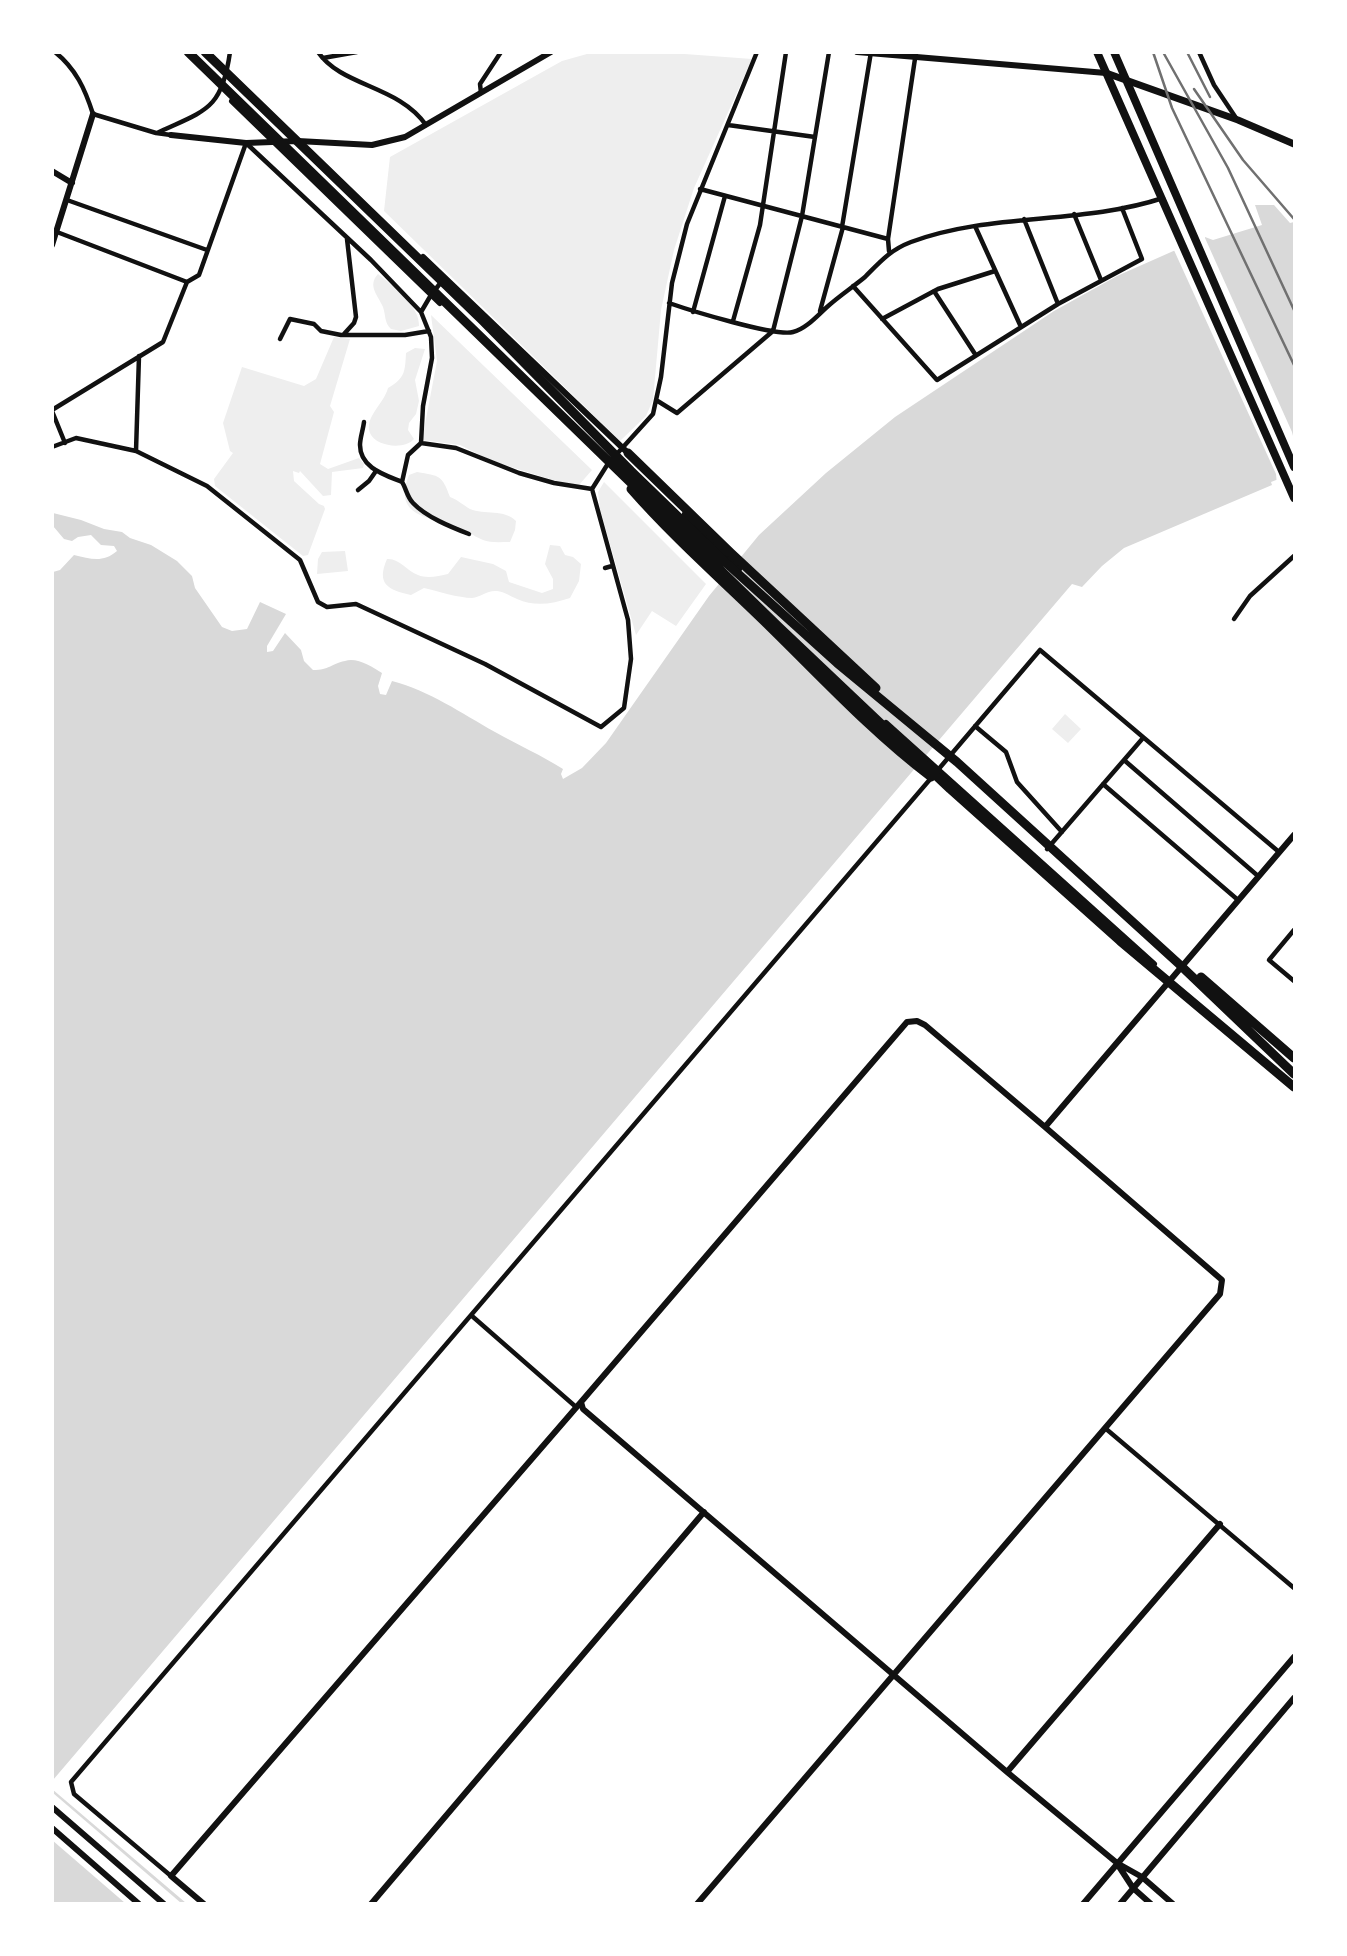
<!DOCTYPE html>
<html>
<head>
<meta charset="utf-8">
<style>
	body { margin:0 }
	#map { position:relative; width:1347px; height:1956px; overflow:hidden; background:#fff; font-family:"Crimson Pro",serif }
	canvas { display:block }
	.frame { position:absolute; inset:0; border:54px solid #fff; pointer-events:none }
</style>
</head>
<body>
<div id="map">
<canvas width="1347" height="1956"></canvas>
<div class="frame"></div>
</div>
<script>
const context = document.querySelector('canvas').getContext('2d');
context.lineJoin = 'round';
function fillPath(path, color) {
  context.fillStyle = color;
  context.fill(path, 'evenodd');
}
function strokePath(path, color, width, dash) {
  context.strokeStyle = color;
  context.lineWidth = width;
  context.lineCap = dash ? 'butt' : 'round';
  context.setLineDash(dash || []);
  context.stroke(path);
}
fillPath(new Path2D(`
	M 594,52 L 671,53 L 752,59 L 694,188 L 674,250 L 661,310 L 653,400 L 646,416 L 620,441 L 384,211 L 390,157 L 562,61 Z
	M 378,274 C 393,286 420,306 419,326 L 401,331 L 391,329 C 384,322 386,316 383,307 C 378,295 367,286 378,274 Z
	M 431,315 L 592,470 L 579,485 L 556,481 L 492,461 L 460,445 L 422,440 L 437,361 Z
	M 334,337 L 350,339 L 330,406 L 334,412 L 320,464 L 328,469 L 359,458 L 364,464 L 363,468 L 332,472 L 331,495 L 323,496 L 300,471 L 299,473 L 293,471 L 294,481 L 319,504 L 324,506 L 325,509 L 308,555 L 303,556 L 215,486 L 214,479 L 233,453 L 230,451 L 223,423 L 242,367 L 304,386 L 316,379 Z
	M 415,348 L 425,349 L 415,380 L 419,401 L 416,414 L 409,423 L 408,430 L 414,439 C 405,450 376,447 370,433 C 364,417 384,404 388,388 C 405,378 405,372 406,353 Z
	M 417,472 C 440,476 442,475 450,497 C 458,500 463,505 470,509 C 484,515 505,509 516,521 L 515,530 L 510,542 C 501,542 490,543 483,540 C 473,536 464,528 453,525 C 426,517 393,515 409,475 Z
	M 604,482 L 706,584 L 676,626 L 652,611 L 636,635 L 600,509 L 598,492 Z
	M 550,545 L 560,546 L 565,555 L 573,557 L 581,564 L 579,581 L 570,598 C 552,604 535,607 517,599 C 510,596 505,592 497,591 C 487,590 481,597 472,598 C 459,598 437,591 424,588 L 411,595 C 388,590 376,584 387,559 C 399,558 407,571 418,575 C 427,579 439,576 448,574 L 461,557 L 493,564 L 506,571 L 509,582 L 542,593 L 553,589 L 553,579 L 545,564 Z
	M 345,551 L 348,571 L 317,574 L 318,559 L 322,552 Z
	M 1065,714 L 1081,729 L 1068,743 L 1052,729 Z`), '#eee');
fillPath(new Path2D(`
	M 1255,205 L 1274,205 L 1290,223 L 1294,222 L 1294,473 L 1271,482 L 1272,485 L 1124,548 L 1102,566 L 1082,587 L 1072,584 L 53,1780 L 53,572 L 60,570 L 74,555 C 91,559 103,563 117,551 L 114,546 L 101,545 L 91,535 L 78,537 L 72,541 L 64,539 L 53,526 L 53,513 L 81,520 L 104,529 L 122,532 L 130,538 L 151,545 L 177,561 L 192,576 L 195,588 L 222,627 L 232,631 L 247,629 L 260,602 L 286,614 L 267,646 L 267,652 L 273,651 L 285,633 L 301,650 L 304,661 L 313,670 C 330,670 330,664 345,661 C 357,657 372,667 382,673 L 378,686 L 380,694 L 386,695 L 392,681 C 430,691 461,713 495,732 C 518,745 541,755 563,769 L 561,774 L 563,779 L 582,768 L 606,743 L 709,596 L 759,535 L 826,473 L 895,417 L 1054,311 L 1117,276 L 1205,237 L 1213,240 L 1262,225 Z
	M 52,1789 L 186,1903 L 53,1903 Z`), '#d9d9d9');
fillPath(new Path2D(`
	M 1205,233 L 1205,238 L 1292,432 L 1294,440 L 1294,477 L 1277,485 L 1276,474 L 1173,248 Z
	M 53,1793 L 181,1903 L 125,1903 L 52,1840 Z`), '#fff');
strokePath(new Path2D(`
	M 55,52 C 76,69 85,89 93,114 L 156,133 L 171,135
	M 318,52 C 342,87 398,85 426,125
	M 1199,52 L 1214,85 L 1236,118
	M 323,58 L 357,52
	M 481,93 L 480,84 L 501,52
	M 728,125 L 815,137
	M 157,133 C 206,110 222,110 230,52
	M 700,189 L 888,239
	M 67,200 L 207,250
	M 1074,214 L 1101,280
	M 1024,219 L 1058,304
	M 975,226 L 1021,327
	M 842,227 L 871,52
	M 57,232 L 187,282
	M 889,251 L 888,239 L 916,52
	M 853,286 L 937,380 L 1058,304 L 1142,259 L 1122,208
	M 934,291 L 975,354
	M 669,303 C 689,310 776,337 793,332 C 806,329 818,315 827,307 C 839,296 853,287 865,277 C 880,262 890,250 911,242 C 992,212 1081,225 1163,198
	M 820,311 L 843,227
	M 421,312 L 431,295 L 442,281
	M 693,312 L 725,196
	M 882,319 L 938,289 L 995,271
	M 733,321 L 760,225 L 786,52
	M 344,334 L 354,323 L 356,317 L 347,239
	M 280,339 L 290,319 L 314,324 L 321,331 L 341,335 L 405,335 L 429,331
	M 656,400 L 677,413 L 773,331 L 802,216 L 829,52
	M 52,410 L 163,342 L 187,282 L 199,275 L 246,143 L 371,260 L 421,312 L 431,337 L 432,358 L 423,406 L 421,443 L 456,448 L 519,473 L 554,483 L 592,489
	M 52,411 L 65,443
	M 364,422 C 363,430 360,438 360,445 C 360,468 385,475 402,482 C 406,488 407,497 413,503 C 426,517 451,527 469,534
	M 52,447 L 76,438 L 136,451 L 207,486 L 300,560 L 318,602 L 327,607 L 356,604 L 485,664 L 601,727 L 624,708 L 631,659 L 628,620 L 592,489 L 609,462
	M 136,451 L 139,356
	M 615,456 L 653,414 L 661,377 L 672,283 L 687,224 L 757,52
	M 402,482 L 408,455 L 421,443
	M 358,490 L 369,481 L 376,471
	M 605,568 L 612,566
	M 1234,619 L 1250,596 L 1294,556
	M 975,726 L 1006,752 L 1017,782 L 1062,832
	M 1124,760 L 1258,876
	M 937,771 L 1040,650 L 1279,852
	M 1103,784 L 1238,900
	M 1047,849 L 1143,738
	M 1294,930 L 1269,960 L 1294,981
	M 472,1316 L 576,1407
	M 1105,1428 L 1294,1588
	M 171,1876 L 74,1794 L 71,1782 L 932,777`), '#111', 4.5);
strokePath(new Path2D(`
	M 857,52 L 1106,73
	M 232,101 L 440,303
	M 171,135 L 246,143 L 298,141 L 372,145 L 405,137 L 551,52
	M 52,171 L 72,183
	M 52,245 L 93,114
	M 423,257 L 630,455
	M 685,514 L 739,569
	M 886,723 L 1154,964
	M 1007,1772 L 1220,1524
	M 52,1807 L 164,1904
	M 52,1828 L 139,1904
	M 1118,1865 L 1133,1888 L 1151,1904
	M 204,1904 L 171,1876 L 581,1402
	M 371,1904 L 704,1512
	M 697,1904 L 1220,1294 L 1222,1280 L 1045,1127
	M 1083,1904 L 1294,1657
	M 1120,1904 L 1294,1698
	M 1173,1904 L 1142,1877 L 1117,1863 L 1007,1772 L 583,1409 L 581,1402 L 907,1022 L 917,1021 L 925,1025 L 1045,1127 L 1294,835`), '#111', 6);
strokePath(new Path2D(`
	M 1106,73 L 1238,120 L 1294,144`), '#111', 7);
strokePath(new Path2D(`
	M 1097,52 L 1294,498
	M 1114,52 L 1294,467`), '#111', 8);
strokePath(new Path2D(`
	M 188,52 L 779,627 L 950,789 L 1120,941 L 1294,1087
	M 205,52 L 484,322 L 631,471 L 725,562 L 837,663 L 957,762 L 1179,964 L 1294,1074
	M 628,453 L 731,553 L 876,688
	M 631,489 C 674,538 724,582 771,628 C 823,679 873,733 931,777
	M 1201,977 L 1294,1058`), '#111', 9);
strokePath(new Path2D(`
	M 1153,52 L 1172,108 L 1294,365
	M 1163,52 L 1228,168 L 1294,310
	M 1187,52 L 1210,97
	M 1194,89 L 1243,160 L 1294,219`), '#707070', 2.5);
</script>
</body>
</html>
